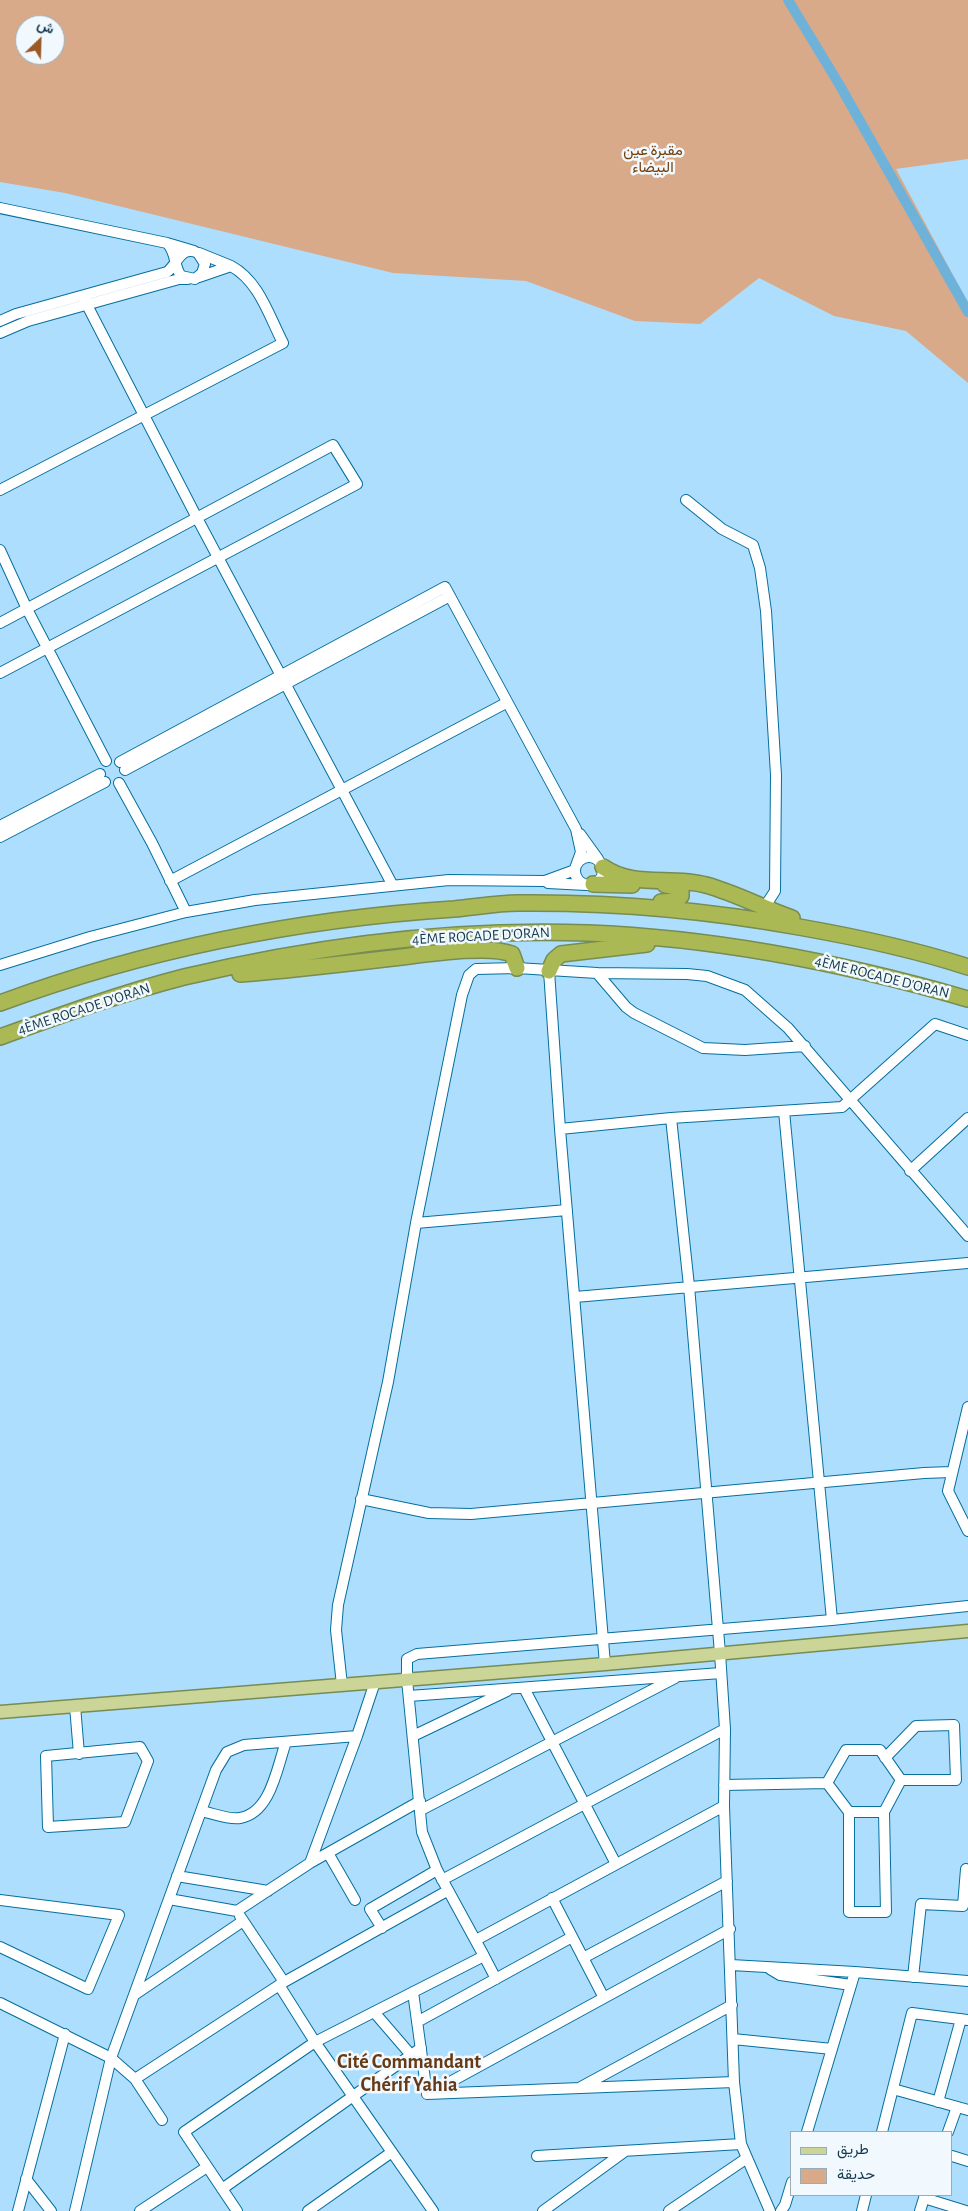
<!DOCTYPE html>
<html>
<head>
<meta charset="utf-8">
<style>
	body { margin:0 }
	#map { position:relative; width:968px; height:2211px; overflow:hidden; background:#aedefd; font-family:"Alegreya Sans",Vazirmatn,sans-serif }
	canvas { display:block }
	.legend { position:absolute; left:790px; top:2131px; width:162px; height:65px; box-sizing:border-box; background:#f1f9fe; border:1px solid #99acb7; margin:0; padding:6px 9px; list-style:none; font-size:15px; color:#14394d }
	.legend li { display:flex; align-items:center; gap:10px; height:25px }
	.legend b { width:25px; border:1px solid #99acb7 }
	.north { position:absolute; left:15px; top:15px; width:50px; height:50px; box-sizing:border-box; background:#f1f9fe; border:1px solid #99acb7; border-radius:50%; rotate:24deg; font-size:14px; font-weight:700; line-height:20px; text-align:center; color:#14394d }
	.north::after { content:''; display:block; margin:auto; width:18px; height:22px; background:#9a5a25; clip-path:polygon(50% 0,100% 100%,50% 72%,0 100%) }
</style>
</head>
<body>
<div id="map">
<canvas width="968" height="2211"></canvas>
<ul class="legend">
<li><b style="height:6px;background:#ccd598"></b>طريق</li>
<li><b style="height:14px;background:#d8aa89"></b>حديقة</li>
</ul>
<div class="north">ش</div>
</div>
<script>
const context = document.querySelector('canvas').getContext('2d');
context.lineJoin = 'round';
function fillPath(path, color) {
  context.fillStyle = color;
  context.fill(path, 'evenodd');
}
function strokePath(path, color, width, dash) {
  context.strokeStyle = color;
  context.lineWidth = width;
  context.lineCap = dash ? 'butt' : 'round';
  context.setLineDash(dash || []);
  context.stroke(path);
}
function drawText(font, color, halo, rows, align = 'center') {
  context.font = font + ' "Alegreya Sans",Vazirmatn,sans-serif';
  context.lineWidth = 5;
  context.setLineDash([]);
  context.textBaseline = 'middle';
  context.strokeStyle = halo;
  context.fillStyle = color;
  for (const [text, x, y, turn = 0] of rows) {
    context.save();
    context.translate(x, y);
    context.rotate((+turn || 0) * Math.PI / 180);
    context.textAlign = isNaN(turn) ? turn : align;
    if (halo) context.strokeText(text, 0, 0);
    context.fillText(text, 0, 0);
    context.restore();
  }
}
fillPath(new Path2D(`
	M 0,0 L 968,0 L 968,159 L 896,169 L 968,303 L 968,383 L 906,331 L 834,316 L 759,278 L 700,324 L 635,321 L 526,281 L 393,273 L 65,193 L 0,182 ZM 25,25 L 55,25 L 55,55 L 25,55 Z`), '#d8aa89');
strokePath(new Path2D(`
	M 788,0 L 839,84 L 968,312`), '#6eb2da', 10);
const minor = new Path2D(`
	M 0,208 L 167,243
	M 199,253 L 231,266 L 199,277
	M 85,296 L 87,305 L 197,518 L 392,884
	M 0,321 L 16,314 L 167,272 C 178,264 180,245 198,253 L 205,264 L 202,273 L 195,279 L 181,276 C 173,265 177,253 167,243 L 194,251
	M 0,333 L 28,321 L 179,279 L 188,279
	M 0,490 L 283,343 C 269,316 259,281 231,266
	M 686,500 L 722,529 L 753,545 L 760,568 L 766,611 L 776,775 L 775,891 L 764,908
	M 0,550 L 27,609 L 106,761
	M 0,623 L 333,445 L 357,484 L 0,673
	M 120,762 L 445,587 L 576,829 L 581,852 L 577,863
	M 125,770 L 450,596
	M 119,783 L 152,843 L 186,912
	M 0,826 L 100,774
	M 580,834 L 598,859
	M 0,837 L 105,782
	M575 871a14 14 0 1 1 28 0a14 14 0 1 1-28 0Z
	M 170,881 L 506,703
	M 548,883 L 586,885
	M 0,965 L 90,937 L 186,912 L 255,900 L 449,880 L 545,881 L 575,870
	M 549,971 L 560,1129 L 605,1664
	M 597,973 L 626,1007 L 634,1013 L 703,1048 L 745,1050 L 805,1046
	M 784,1111 L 832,1620
	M 671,1118 L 842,1107 L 935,1024 L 968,1035
	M 560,1129 L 671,1118 L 689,1286 L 720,1653 L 725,1729 L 724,1806 L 734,2082 L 741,2144 L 770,2211
	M 910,1171 L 968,1118
	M 416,1223 L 567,1210
	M 575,1297 L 968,1263
	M 968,1407 L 948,1491 L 968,1531
	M 361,1499 L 429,1513 L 471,1514 L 924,1473 L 951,1472
	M 342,1685 L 336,1630 L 338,1605 L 388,1382 L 416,1223 L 462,995 L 469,975 L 476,969 L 517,968 L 597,973 L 687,974 L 707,976 L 745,990 L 788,1028 L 968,1236
	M 524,1688 L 616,1864
	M 409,1696 L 721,1673
	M 75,1706 L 79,1754
	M 413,1736 L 507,1691
	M 140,1747 L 148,1761 L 125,1822 L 48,1827 L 46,1756 Z
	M 885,1758 L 916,1726 L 954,1725 L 956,1780 L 901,1780
	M 724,1785 L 827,1783
	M 421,1810 L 675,1678
	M 201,1811 C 212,1813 229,1820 240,1818 C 271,1813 277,1767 286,1742
	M 849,1812 L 884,1812 L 901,1780 L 880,1750 L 846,1750 L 827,1783 L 849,1812 L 849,1912 L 886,1912 L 884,1812
	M 328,1853 L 355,1900
	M 310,1863 L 357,1736 L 375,1682
	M 177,1876 L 268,1891
	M 442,1880 L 725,1729
	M 552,1898 L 604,1998
	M 169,1899 L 237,1911 L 310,1863 L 420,1801
	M 0,1900 L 119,1915 L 88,1989 L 0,1947
	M 240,1916 L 284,1982
	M 382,1928 L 370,1909 L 437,1870
	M 476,1940 L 724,1806
	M 484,1956 L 496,1979
	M 583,1958 L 727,1881
	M 731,1965 L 855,1972 L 968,1981
	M 770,1969 L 780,1975 L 851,1985
	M 913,1977 L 921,1904 L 963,1906 L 966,1869
	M 413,1992 L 427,2094 L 734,2082
	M 134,1995 L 243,1921
	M 0,2003 L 111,2058 L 135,2079 L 162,2120
	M 374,2012 L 411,2055
	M 417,2022 L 572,1937
	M 733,2039 L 832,2049
	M 135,2079 L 284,1982 L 447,1891
	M 581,2087 L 732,2005
	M 893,2089 L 968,2110
	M 430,2093 L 730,1929
	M 938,2102 L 961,2019
	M 807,2132 L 855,1972
	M 882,2132 L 912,2013 L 968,2020
	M 948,2132 L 957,2107
	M 537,2156 L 741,2144
	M 952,2156 L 968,2161
	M 26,2179 L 51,2211
	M 222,2189 L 421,2048
	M 924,2198 L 966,2211
	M 18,2211 L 65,2034
	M 75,2211 L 111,2058 L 216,1770 L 227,1752 L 244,1745 L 357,1736
	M 140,2211 L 207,2167
	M 237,2211 L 184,2132 L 315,2042 L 279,1985
	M 308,2211 L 392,2152
	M 433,2211 L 315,2042 L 484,1956 L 437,1870 L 422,1832 L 407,1680 L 407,1659 L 417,1654 L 832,1620 L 968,1606
	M 543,2211 L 624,2152
	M 669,2211 L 747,2158
	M 781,2211 L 785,2205 L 792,2182
	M 862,2211 L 866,2195
	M 920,2211 L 925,2195`);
const major = new Path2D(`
	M 0,1712 L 605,1664 L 968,1631`);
const highway = new Path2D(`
	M 603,867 C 635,889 670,875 706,885 C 735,893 763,908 792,918
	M 593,884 L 632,885
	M 661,902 L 675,901 L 681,896 L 681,888 L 665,885
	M 549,971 L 554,960 L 561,954 L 647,944
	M 240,974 C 291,970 342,964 393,958 C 421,955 488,944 512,954 L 517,968
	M 0,1003 C 147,949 298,919 454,909 C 476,907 497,903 518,903 C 613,902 706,910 799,927 C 856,937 913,949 968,967
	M 0,1037 C 61,1015 122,993 184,977 C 315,946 453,928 588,933 C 717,938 844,963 968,999`);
strokePath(minor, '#056f9d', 12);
strokePath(major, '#768c52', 15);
strokePath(highway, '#768c52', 18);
strokePath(minor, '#fff', 10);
strokePath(major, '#ccd598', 12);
strokePath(highway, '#aab954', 15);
drawText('15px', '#723c08', '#f1f9fe', [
	["مقبرة عين",653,150],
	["البيضاء",653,167]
]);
drawText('15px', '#14394d', '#f1f9fe', [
	["4ÈME ROCADE D'ORAN",481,936,-3],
	["4ÈME ROCADE D'ORAN",882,977,14],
	["4ÈME ROCADE D'ORAN",84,1009,-18]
]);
drawText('bold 20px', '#673a16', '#f1f9fe', [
	["Cité Commandant",409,2062],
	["Chérif Yahia",409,2085]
]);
</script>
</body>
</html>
